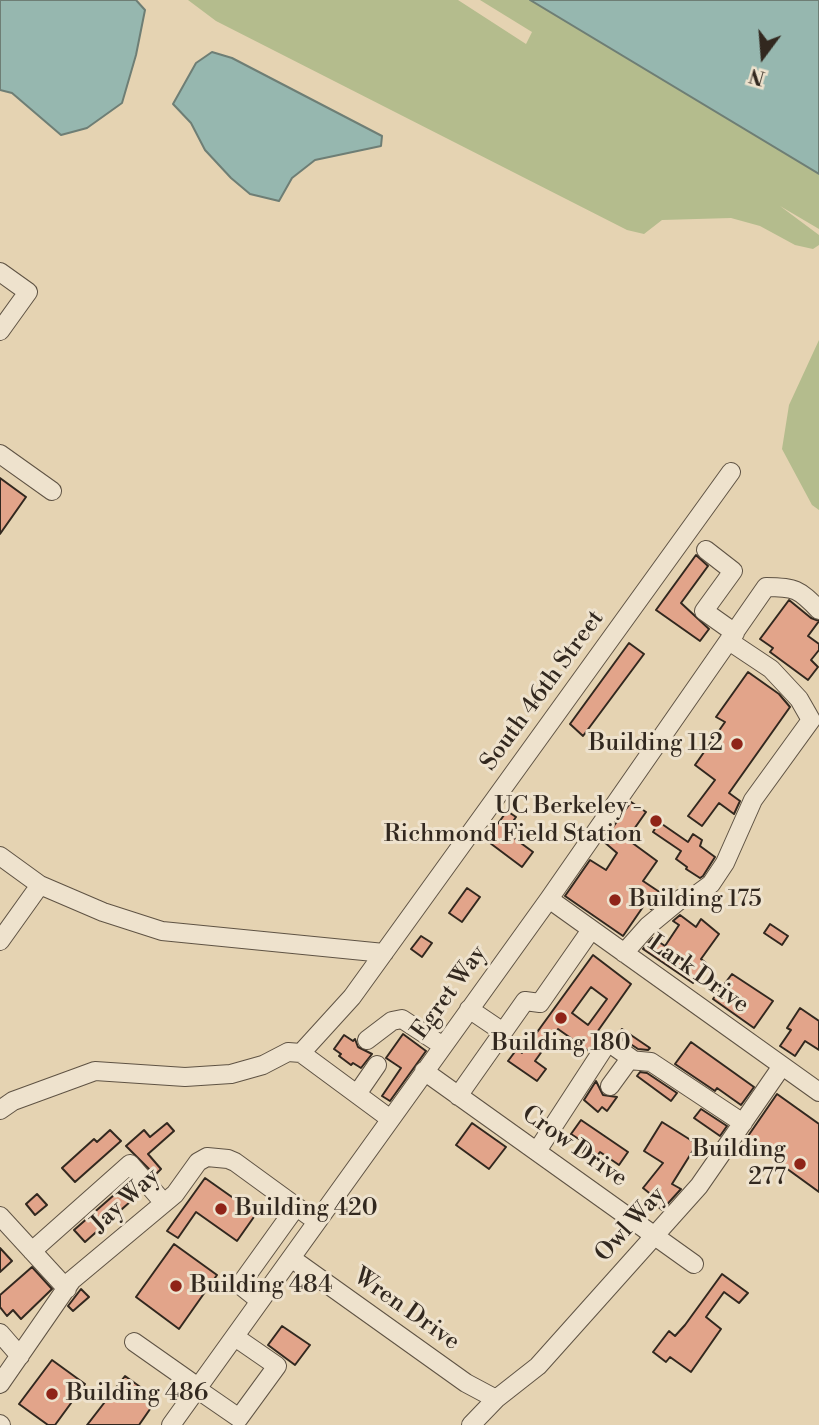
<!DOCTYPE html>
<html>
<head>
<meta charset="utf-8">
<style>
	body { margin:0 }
	#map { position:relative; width:819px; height:1425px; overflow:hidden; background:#e5d3b2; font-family:"Libre Bodoni",serif }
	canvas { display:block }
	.north { position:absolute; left:728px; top:21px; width:70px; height:70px; -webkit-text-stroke:5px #eee2cd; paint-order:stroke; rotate:196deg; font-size:19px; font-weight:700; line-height:28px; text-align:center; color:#32281f }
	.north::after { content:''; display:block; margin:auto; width:24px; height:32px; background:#32281f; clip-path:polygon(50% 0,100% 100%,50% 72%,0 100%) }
</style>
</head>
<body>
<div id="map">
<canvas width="819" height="1425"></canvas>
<div class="north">N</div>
</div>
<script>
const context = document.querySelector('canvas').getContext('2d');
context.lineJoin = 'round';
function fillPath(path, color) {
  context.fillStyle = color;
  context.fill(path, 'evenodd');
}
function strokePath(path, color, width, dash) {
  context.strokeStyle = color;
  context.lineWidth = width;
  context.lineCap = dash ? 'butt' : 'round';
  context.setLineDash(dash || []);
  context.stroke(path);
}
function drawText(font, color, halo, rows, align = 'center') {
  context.font = font + ' "Libre Bodoni",serif';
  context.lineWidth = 6;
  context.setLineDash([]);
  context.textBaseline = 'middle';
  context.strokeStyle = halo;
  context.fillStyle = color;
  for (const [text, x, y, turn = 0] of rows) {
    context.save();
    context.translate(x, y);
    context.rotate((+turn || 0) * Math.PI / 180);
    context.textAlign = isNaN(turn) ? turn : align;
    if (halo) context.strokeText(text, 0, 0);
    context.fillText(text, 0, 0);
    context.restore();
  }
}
fillPath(new Path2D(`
	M 188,0 L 458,0 L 526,44 L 532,32 L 480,0 L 530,0 L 631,61 L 819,125 L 819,229 L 780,206 L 819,235 L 819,245 L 813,249 L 795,245 L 760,226 L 731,218 L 662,220 L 644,234 L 627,230 L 216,21 Z
	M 819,340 L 819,510 L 812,505 L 782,449 L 789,405 Z`), '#b4bc8d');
const water = new Path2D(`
	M 0,0 L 136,0 L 145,10 L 136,55 L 122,103 L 87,128 L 61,135 L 12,93 L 0,90 Z
	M 530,0 L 819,0 L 819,174 Z
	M 212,52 L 232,58 L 382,136 L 381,146 L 315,160 L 292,178 L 279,201 L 250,194 L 231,178 L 205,150 L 191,123 L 173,104 L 196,63 Z`);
fillPath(water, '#96b7af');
strokePath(water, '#6e7e75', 2);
const building = new Path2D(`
	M 0,478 L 26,497 L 0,534 Z
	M 696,555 L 708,566 L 681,603 L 709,629 L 700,641 L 656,610 Z
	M 789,600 L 811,618 L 819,621 L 808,636 L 819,644 L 819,650 L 811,660 L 818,667 L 808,680 L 770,652 L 773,648 L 760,639 Z
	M 629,643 L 644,654 L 583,736 L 570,724 Z
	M 748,672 L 779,694 L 790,707 L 729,793 L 740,801 L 734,814 L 719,803 L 702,826 L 688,816 L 715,780 L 695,765 L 725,722 L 716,717 Z
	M 631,802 L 646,812 L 627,839 L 657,861 L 643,881 L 664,895 L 651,909 L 645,904 L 623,936 L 565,896 L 590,860 L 606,870 L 617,853 L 603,841 Z
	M 507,811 L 516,817 L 506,832 L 533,852 L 522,867 L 486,840 Z
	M 659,822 L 688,842 L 693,834 L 702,840 L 700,846 L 715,857 L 703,876 L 700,878 L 686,869 L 687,867 L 676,859 L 681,851 L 653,832 Z
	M 467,888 L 480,897 L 462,922 L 449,913 Z
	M 680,915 L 696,927 L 701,919 L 719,934 L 701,959 L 706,963 L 693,983 L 643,949 L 653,938 L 665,946 L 679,925 L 673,921 Z
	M 770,924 L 788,936 L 782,945 L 764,933 Z
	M 421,936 L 432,943 L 422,957 L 411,949 Z
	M 593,955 L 631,984 L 595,1035 L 598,1037 L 589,1051 L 558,1029 L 535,1061 L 546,1069 L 537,1081 L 508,1061 L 517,1049 L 522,1053 ZM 591,987 L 607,999 L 588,1025 L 572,1013 Z
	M 732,974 L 773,1001 L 754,1028 L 713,999 Z
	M 800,1008 L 819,1021 L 819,1050 L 805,1041 L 795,1056 L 780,1046 L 791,1030 L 787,1028 Z
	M 622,1029 L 650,1048 L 648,1050 L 638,1049 L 617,1035 Z
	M 403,1034 L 426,1051 L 390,1101 L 382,1096 L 401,1068 L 386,1058 Z
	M 344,1035 L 353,1041 L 355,1039 L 358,1047 L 372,1054 L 361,1068 L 353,1063 L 351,1065 L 339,1056 L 341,1054 L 334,1049 Z
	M 691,1042 L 754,1087 L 741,1105 L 717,1088 L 715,1091 L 675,1064 Z
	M 640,1072 L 647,1073 L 677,1093 L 671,1101 L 637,1076 Z
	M 596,1081 L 603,1095 L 617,1097 L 607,1111 L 602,1107 L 598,1112 L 584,1100 Z
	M 777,1094 L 819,1124 L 819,1192 L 746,1139 Z
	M 701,1109 L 727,1126 L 720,1136 L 694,1118 Z
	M 581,1120 L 628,1152 L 619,1165 L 600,1152 L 594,1160 L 583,1153 L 588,1145 L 571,1134 Z
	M 662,1122 L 697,1144 L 672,1184 L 681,1189 L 662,1210 L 655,1204 L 658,1200 L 643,1188 L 663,1163 L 644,1151 Z
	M 167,1123 L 174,1131 L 148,1154 L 161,1169 L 155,1175 L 126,1146 L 144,1130 L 150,1137 Z
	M 472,1123 L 506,1147 L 489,1169 L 456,1145 Z
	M 110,1130 L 121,1141 L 75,1182 L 62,1168 L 94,1139 L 97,1142 Z
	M 205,1178 L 256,1214 L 237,1241 L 196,1212 L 178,1238 L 167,1231 Z
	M 130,1181 L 140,1193 L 85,1242 L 74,1230 Z
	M 37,1194 L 47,1205 L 35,1215 L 26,1204 Z
	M 174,1244 L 217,1275 L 179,1329 L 136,1297 Z
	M 0,1248 L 12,1261 L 0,1272 Z
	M 32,1267 L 52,1289 L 21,1319 L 13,1310 L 7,1316 L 0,1307 L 0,1295 Z
	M 722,1274 L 748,1293 L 739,1303 L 724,1292 L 706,1317 L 721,1329 L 691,1372 L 670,1357 L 666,1362 L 653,1352 L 669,1331 L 675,1336 L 685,1325 Z
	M 81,1289 L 89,1297 L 73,1311 L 68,1306 Z
	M 282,1326 L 310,1345 L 295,1365 L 268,1345 Z
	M 52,1360 L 85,1384 L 55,1425 L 48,1425 L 19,1404 Z
	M 125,1376 L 157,1399 L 139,1425 L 87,1425 Z`);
fillPath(building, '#e2a48a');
strokePath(building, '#32281f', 2);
const minor = new Path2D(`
	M 0,272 L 28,292 L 0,331
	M 0,454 L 52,491
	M 706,550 L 733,571 L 704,611 L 735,633
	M 0,856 L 40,885 L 103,912 L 162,931 L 384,953
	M 549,899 L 819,1092
	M 0,941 L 40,885
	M 624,953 L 648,926 L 682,898 L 696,895 L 711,884 L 725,863 L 753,800 L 811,720 L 799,699 L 771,669 L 729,641
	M 469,1009 L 503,1032
	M 367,1040 L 392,1021 L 402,1019 L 443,1046
	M 301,1053 L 352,997 L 731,472
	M 301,1053 L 389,1118
	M 424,1071 L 694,1264
	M 610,1086 L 629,1060 L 651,1062 L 743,1123
	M 357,1094 L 377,1065
	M 458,1096 L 525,1001 L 540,1003 L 591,930
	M 0,1110 L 13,1101 L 95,1071 L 185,1077 L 231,1074 L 263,1065 L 288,1052 L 301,1053
	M 537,1151 L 608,1042 L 632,1059
	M 0,1216 L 67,1289
	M 32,1251 L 130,1164 L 164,1203
	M 291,1258 L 466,1383 L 496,1399
	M 260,1301 L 240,1285 L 296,1207
	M 0,1333 L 20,1356
	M 134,1342 L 198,1387
	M 0,1384 L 72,1280 L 175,1194 L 198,1162 L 207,1157 L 228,1159 L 235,1162 L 316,1221
	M 197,1389 L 239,1418 L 277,1366 L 235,1337
	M 0,1424 L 1,1425
	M 171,1425 L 549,899 L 766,587 C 795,587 799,589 819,610
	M 471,1425 L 496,1399 L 538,1366 L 699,1186 L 782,1066`);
strokePath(minor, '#5f5344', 20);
strokePath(minor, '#eee2cd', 18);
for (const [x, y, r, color] of [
	[737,744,7,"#8f2418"],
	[656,821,7,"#8f2418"],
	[615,900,7,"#8f2418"],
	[561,1018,7,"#8f2418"],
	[800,1164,7,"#8f2418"],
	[221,1209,7,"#8f2418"],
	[176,1286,7,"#8f2418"],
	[52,1394,7,"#8f2418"]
]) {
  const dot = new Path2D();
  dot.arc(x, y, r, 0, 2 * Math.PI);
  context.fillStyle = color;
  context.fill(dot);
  strokePath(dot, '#eee2cd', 2.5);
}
drawText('24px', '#32281f', '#eee2cd', [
	["South 46th Street",543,691,-54],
	["Lark Drive",698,975,35],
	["Egret Way",450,993,-54],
	["Crow Drive",574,1147,35],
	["Jay Way",126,1201,-42],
	["Owl Way",631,1225,-48],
	["Wren Drive",406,1310,35]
]);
drawText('24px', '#32281f', '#eee2cd', [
	["Building 112",723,744,"right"],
	["UC Berkeley -",642,807,"right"],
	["Richmond Field Station",642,835,"right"],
	["Building 175",629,900],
	["Building 180",561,1044,"center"],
	["Building",786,1150,"right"],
	["277",786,1178,"right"],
	["Building 420",235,1209],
	["Building 484",190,1286],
	["Building 486",66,1394]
], 'left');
</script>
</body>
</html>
